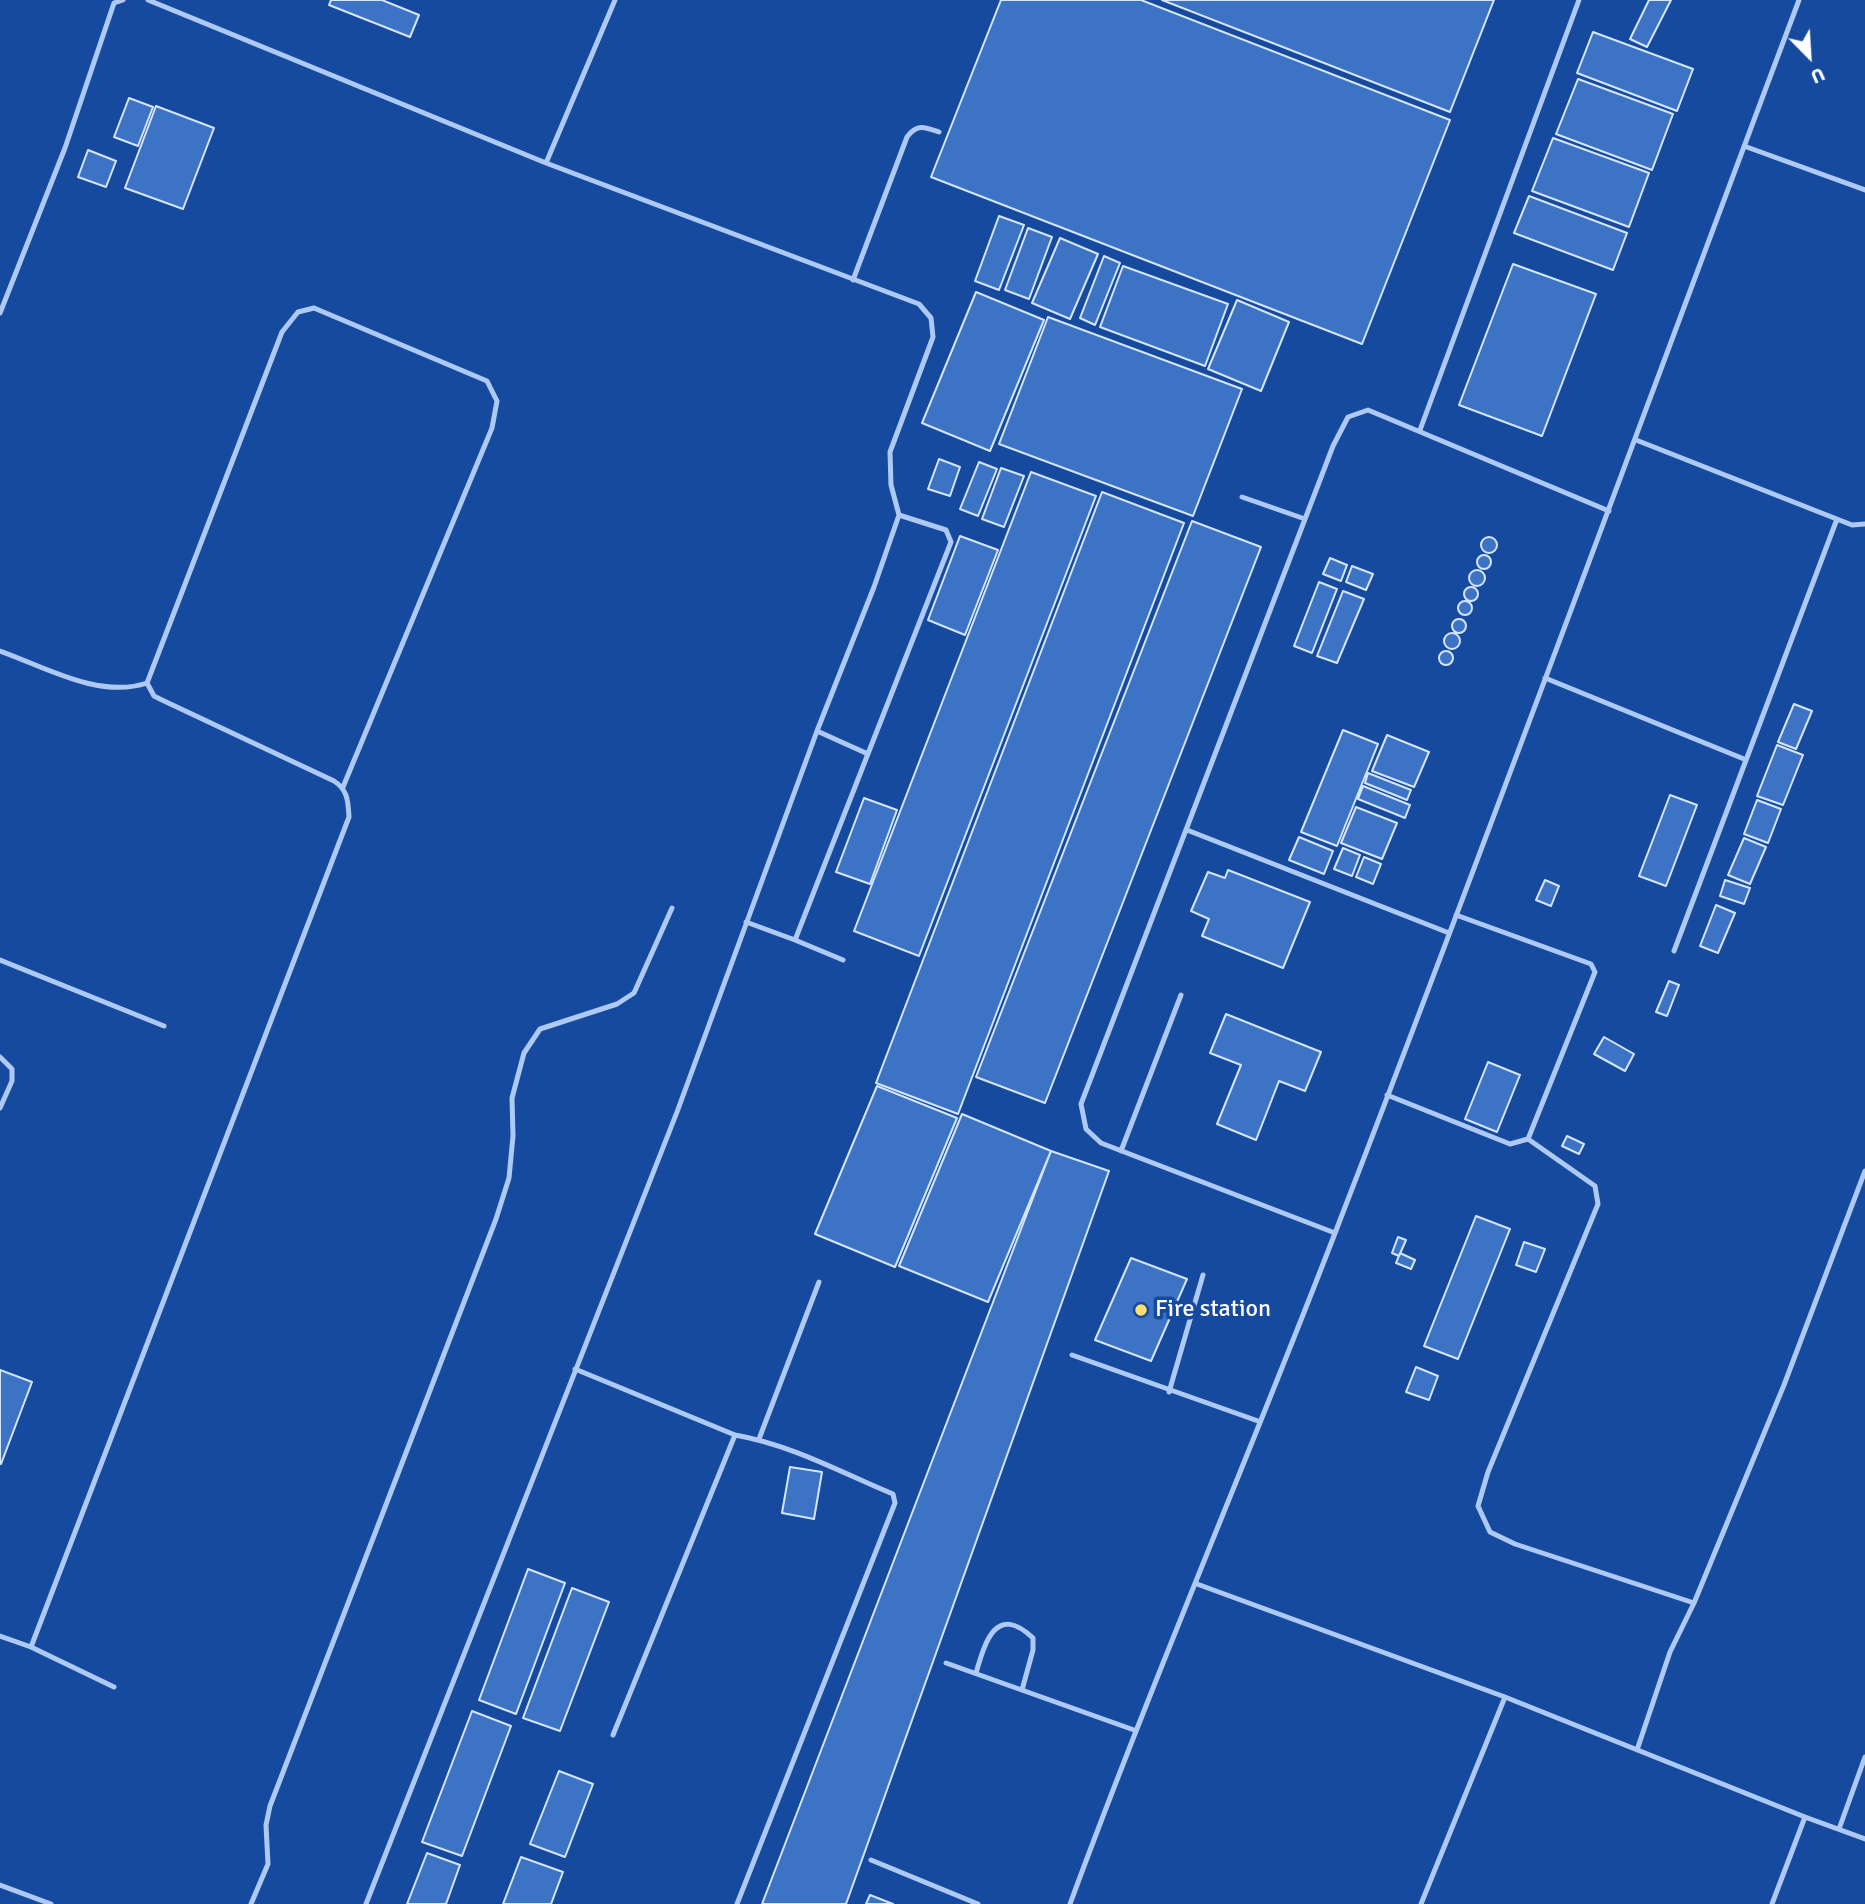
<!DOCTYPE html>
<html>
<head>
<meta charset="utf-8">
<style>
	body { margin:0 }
	#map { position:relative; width:1865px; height:1904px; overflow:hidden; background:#154a9f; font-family:Signika,sans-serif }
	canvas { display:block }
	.north { position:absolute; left:1774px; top:21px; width:70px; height:70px; -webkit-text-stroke:5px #154a9f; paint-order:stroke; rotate:156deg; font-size:19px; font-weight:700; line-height:28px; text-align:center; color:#fff }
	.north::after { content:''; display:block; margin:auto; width:24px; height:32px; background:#fff; clip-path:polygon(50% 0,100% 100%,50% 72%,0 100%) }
</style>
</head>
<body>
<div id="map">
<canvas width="1865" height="1904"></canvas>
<div class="north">U</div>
</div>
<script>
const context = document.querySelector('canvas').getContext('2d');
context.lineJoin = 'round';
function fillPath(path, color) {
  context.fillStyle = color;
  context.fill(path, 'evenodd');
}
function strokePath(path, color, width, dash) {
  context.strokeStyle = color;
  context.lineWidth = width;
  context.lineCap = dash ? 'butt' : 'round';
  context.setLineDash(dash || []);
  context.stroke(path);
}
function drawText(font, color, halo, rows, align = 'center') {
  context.font = font + ' Signika,sans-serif';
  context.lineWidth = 7;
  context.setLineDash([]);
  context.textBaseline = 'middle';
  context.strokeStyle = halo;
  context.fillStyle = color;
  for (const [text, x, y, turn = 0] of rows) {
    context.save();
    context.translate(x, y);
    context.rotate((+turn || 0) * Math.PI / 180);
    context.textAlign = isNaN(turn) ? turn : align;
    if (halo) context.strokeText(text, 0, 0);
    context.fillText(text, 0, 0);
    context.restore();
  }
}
const building = new Path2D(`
	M 331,0 L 382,0 L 419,15 L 410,37 L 329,5 Z
	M 1001,0 L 1141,0 L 1450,120 L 1362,344 L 931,177 Z
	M 1162,0 L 1494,0 L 1450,112 Z
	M 1649,0 L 1671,0 L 1647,47 L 1630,39 Z
	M 1593,32 L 1693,69 L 1677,111 L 1577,73 Z
	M 1578,79 L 1673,114 L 1652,170 L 1556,134 Z
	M 129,98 L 153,107 L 138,146 L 114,137 Z
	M 156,106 L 214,128 L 183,209 L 125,188 Z
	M 1553,138 L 1649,173 L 1629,227 L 1532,191 Z
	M 88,150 L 116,161 L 106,187 L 78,177 Z
	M 1529,196 L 1627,233 L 1613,270 L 1514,233 Z
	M 999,216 L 1024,225 L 999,290 L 975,281 Z
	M 1028,228 L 1052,237 L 1029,299 L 1005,290 Z
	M 1060,238 L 1098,254 L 1070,319 L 1032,303 Z
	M 1104,256 L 1120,263 L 1095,325 L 1080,318 Z
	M 1513,264 L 1596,294 L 1542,436 L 1459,405 Z
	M 1123,266 L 1228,304 L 1205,366 L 1100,327 Z
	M 976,292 L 1044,320 L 990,451 L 922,423 Z
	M 1237,300 L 1289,322 L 1261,391 L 1208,369 Z
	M 1048,317 L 1242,389 L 1193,516 L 999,444 Z
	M 939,459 L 960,467 L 950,496 L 928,489 Z
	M 979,462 L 997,469 L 978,516 L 960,509 Z
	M 1001,468 L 1024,476 L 1004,527 L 982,519 Z
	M 1031,472 L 1096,496 L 919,956 L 854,931 Z
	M 1102,492 L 1184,523 L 958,1114 L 876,1083 Z
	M 1192,521 L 1261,547 L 1045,1103 L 976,1077 Z
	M 960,536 L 998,550 L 965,635 L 928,620 Z
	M1481 545a8 8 0 1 1 16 0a8 8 0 1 1-16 0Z
	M1477 562a7 7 0 1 1 14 0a7 7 0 1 1-14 0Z
	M 1330,558 L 1347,565 L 1341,581 L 1323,574 Z
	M 1352,566 L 1373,574 L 1366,590 L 1346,582 Z
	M1469 578a8 8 0 1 1 16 0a8 8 0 1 1-16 0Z
	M 1319,582 L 1337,589 L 1312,653 L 1294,646 Z
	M1464 594a7 7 0 1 1 14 0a7 7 0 1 1-14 0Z
	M 1343,591 L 1364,599 L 1337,663 L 1317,656 Z
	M1458 608a7 7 0 1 1 14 0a7 7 0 1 1-14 0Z
	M1452 626a7 7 0 1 1 14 0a7 7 0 1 1-14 0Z
	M1444 641a8 8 0 1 1 16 0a8 8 0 1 1-16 0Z
	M1439 658a7 7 0 1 1 14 0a7 7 0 1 1-14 0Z
	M 1794,704 L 1812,711 L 1796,749 L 1778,742 Z
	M 1343,730 L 1378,744 L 1337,846 L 1301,832 Z
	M 1387,735 L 1429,752 L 1414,787 L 1372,771 Z
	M 1777,745 L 1803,755 L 1783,805 L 1757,796 Z
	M 1368,773 L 1411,790 L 1407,800 L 1365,783 Z
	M 1363,786 L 1410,805 L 1405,818 L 1358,799 Z
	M 1670,795 L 1697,805 L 1666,886 L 1639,876 Z
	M 864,798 L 897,810 L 870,884 L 836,872 Z
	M 1757,800 L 1781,809 L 1768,843 L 1744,834 Z
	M 1356,807 L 1397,823 L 1382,859 L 1341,843 Z
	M 1299,837 L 1333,851 L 1324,874 L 1289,860 Z
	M 1744,838 L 1766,847 L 1750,884 L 1728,875 Z
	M 1343,848 L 1360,855 L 1352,876 L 1334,869 Z
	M 1364,857 L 1381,864 L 1373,884 L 1356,877 Z
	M 1228,870 L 1310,902 L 1283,968 L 1202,936 L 1209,919 L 1191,911 L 1208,872 L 1225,878 Z
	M 1545,880 L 1559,886 L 1551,906 L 1536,900 Z
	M 1725,880 L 1750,888 L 1744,904 L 1720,896 Z
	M 1716,905 L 1735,913 L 1718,953 L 1700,946 Z
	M 1669,981 L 1679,985 L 1667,1016 L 1656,1012 Z
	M 1226,1014 L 1321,1052 L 1305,1091 L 1279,1081 L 1256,1140 L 1217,1124 L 1241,1065 L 1210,1053 Z
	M 1604,1037 L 1634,1054 L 1625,1071 L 1594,1054 Z
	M 1488,1062 L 1520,1075 L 1497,1132 L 1465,1119 Z
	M 877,1086 L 957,1118 L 895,1267 L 815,1234 Z
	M 962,1114 L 1051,1151 L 988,1302 L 899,1266 Z
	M 1567,1136 L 1584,1144 L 1579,1154 L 1562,1146 Z
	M 1051,1151 L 1109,1171 L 846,1904 L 762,1904 Z
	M 1476,1216 L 1510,1229 L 1458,1359 L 1424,1346 Z
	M 1398,1237 L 1406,1240 L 1399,1256 L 1392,1253 Z
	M 1524,1242 L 1545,1249 L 1536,1272 L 1516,1265 Z
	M 1400,1253 L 1415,1260 L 1411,1269 L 1396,1263 Z
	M 1131,1258 L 1187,1279 L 1151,1361 L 1095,1340 Z
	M 1416,1367 L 1438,1376 L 1429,1400 L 1406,1392 Z
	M 0,1370 L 32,1382 L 1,1464 L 0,1464 Z
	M 790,1467 L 822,1472 L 814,1519 L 782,1513 Z
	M 528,1569 L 565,1583 L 516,1714 L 479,1700 Z
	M 572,1588 L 609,1602 L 560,1731 L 523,1718 Z
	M 472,1711 L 511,1726 L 462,1856 L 422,1842 Z
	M 559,1771 L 593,1784 L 565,1857 L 530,1844 Z
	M 427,1853 L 460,1865 L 446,1904 L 407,1904 Z
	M 521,1857 L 563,1872 L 551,1904 L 503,1904 Z
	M 870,1895 L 893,1904 L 866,1904 Z`);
fillPath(building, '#3d73c5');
strokePath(building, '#d5e5fd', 2);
strokePath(new Path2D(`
	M 148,0 L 546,163 L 919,304 L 931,318 L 933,337 L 890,452 L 891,485 L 899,515 L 874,587 L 817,731 L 677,1112 L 366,1904
	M 1744,146 L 1865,190
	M 546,163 L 615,0
	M 853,280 L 907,137 C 917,123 925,127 939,132
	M 0,313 L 65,148 L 114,3 L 123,0
	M 1420,430 L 1579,0
	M 1636,440 L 1852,525 L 1865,524
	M 1242,497 L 1305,519
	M 0,651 C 45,667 99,699 147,683
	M 1545,678 L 1744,759
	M 817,731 L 868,754
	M 1187,830 L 1449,933
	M 746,922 L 795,940 L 951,542 L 946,530 L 899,515
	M 795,940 L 843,960
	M 1674,951 L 1837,519
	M 0,960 L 164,1026
	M 0,1057 L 12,1069 L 12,1081 L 0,1108
	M 1387,1095 L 1510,1144 L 1528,1139 L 1595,972 L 1591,964 L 1456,915
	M 1528,1139 L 1595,1186 L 1598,1204 L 1488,1472 L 1478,1506 L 1490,1532 L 1515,1544 L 1694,1603 L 1670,1652 L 1637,1750
	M 1121,1151 L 1181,995
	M 1335,1233 L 1101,1143 L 1086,1129 L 1081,1104 L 1333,446 L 1348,417 L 1368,410 L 1609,511
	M 1072,1355 L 1258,1421
	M 575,1369 L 735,1435 C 792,1445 840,1472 893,1494 L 895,1503 L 737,1904
	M 1169,1392 L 1203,1275
	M 759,1439 L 819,1282
	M 1197,1584 L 1505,1697 L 1805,1817
	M 1694,1603 L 1784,1385 L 1865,1171
	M 0,1636 L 31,1647 L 114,1687
	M 31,1647 L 349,817 C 348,801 348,790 334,781 L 162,700 L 154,696 L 147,683 L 282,332 L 298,312 L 314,308 L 487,381 L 497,401 L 492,428 L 343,787
	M 946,1663 L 1134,1730
	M 976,1673 C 985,1642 996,1603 1033,1638 L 1033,1650 L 1022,1690
	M 613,1735 L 735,1435
	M 1839,1829 L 1865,1757
	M 871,1860 L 978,1904
	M 0,1885 L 51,1904
	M 251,1904 L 268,1864 L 266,1825 L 270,1806 L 496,1219 L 509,1178 L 513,1136 L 512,1098 L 524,1053 L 540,1029 L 617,1004 L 634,993 L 672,908
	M 1070,1904 C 1154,1676 1250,1454 1337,1228 C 1495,820 1645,409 1799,0
	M 1421,1904 L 1505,1697
	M 1772,1904 L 1805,1817 L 1865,1839`), '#adc9f4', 5);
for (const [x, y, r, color] of [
	[1141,1310,7,"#ffdd70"]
]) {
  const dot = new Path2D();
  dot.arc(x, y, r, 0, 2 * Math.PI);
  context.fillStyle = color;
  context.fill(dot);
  strokePath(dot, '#154a9f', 2.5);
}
drawText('24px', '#fff', '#154a9f', [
	["Fire station",1155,1310]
], 'left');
</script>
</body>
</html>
